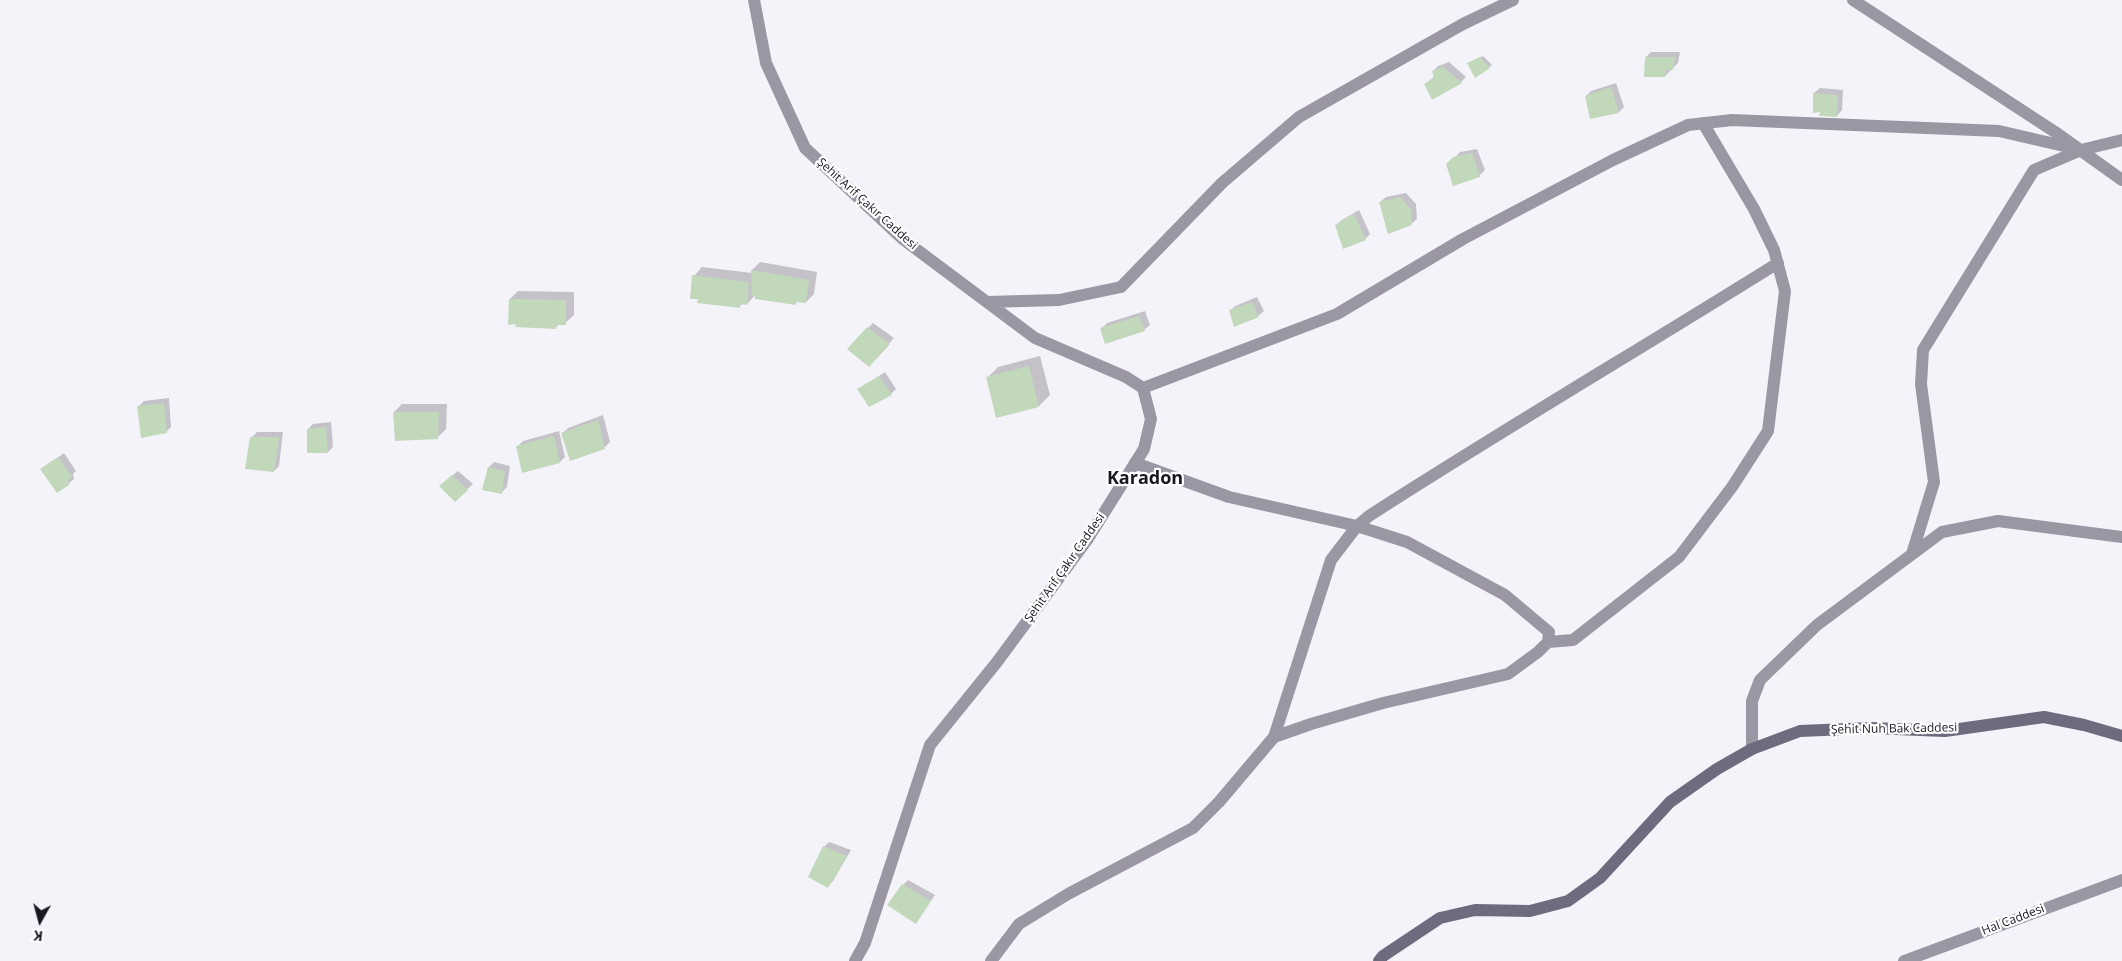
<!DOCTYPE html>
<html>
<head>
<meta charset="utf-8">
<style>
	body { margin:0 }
	#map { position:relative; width:2122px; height:961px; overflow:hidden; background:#f5f3fa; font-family:"Open Sans",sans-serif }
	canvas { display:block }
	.north { position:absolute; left:15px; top:896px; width:50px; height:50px; -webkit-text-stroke:4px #fff; paint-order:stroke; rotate:187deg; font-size:14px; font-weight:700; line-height:20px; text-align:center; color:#191521 }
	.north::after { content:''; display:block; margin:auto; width:18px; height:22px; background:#191521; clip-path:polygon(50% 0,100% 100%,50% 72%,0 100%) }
</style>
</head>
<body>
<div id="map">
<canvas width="2122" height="961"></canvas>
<div class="north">K</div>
</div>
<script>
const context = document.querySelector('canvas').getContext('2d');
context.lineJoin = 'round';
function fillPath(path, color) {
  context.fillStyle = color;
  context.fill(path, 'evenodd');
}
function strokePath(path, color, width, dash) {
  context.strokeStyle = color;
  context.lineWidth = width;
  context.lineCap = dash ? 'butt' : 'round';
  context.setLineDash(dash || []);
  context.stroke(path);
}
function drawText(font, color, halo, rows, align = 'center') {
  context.font = font + ' "Open Sans",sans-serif';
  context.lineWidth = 4.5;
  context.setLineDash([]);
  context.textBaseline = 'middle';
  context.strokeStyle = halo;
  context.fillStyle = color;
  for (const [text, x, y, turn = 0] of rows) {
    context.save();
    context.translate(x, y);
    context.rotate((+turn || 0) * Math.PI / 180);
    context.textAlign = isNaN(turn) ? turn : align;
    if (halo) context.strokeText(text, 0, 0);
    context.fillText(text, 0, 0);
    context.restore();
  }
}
fillPath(new Path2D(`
	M 1651,52 L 1680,52 L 1678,63 L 1665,76 L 1646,57 Z
	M 1483,56 L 1492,65 L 1476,76 L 1469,63 Z
	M 1449,62 L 1466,77 L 1461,82 L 1433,98 L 1425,84 L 1435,76 L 1433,71 L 1438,66 Z
	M 1616,83 L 1624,107 L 1619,112 L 1586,96 L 1591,91 Z
	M 1820,88 L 1843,90 L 1842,110 L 1837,116 L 1821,110 L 1814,93 Z
	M 1477,149 L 1485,170 L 1479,176 L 1448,164 L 1460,152 Z
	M 1406,193 L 1416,204 L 1417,219 L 1411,224 L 1380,202 L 1386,197 Z
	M 1359,210 L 1370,234 L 1365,239 L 1336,225 L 1342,220 Z
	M 760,262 L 817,272 L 814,294 L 806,302 L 798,301 L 795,304 L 757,293 L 747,304 L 743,303 L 739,307 L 694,276 L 702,267 L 752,273 L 752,270 Z
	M 518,291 L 574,292 L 574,315 L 565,323 L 559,324 L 556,327 L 510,299 Z
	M 1257,297 L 1264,311 L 1258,316 L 1230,311 L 1235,306 Z
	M 1145,311 L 1150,325 L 1144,330 L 1102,328 L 1107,323 Z
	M 873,323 L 894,338 L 874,360 L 868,328 Z
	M 1040,356 L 1050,395 L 1039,406 L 987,378 L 998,367 Z
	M 885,372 L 896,389 L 891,394 L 859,389 Z
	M 169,398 L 171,427 L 166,432 L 139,406 L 144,401 Z
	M 402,404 L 447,404 L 446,429 L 437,438 L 394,412 Z
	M 603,415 L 610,442 L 604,448 L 563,433 L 568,428 Z
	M 331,422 L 333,447 L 328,452 L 308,429 L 313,424 Z
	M 559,431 L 565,457 L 560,462 L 518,446 L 523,441 Z
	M 257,432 L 283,432 L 279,466 L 274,471 L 251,438 Z
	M 64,453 L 76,471 L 73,474 L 74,479 L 68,484 L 42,469 Z
	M 494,462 L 510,466 L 507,487 L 502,492 L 489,467 Z
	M 458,471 L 473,484 L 455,500 L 446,481 Z
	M 829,842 L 851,850 L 833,881 L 828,886 L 824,847 Z
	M 908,880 L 935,895 L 916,922 L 903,885 Z`), '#0003');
fillPath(new Path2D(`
	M 1480,57 L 1490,68 L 1475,78 L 1467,63 Z
	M 1645,57 L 1675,57 L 1673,70 L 1666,70 L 1665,77 L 1644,77 Z
	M 1443,67 L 1462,83 L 1432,100 L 1424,84 L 1434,78 L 1432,71 Z
	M 1611,87 L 1619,113 L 1590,119 L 1585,96 Z
	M 1813,93 L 1838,95 L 1837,117 L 1819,116 L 1820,112 L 1813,113 Z
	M 1472,153 L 1480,177 L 1453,186 L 1446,164 L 1453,157 Z
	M 1400,197 L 1411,209 L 1412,225 L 1388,234 L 1379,202 Z
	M 1354,214 L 1366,240 L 1343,249 L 1335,225 Z
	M 751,270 L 809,280 L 806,303 L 796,302 L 796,305 L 755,299 L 755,295 L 752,296 Z
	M 692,275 L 749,282 L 747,305 L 740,304 L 740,308 L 697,303 L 698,299 L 690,299 Z
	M 509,299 L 566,300 L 566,325 L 557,325 L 556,329 L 515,327 L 516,324 L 508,325 Z
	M 1252,302 L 1259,317 L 1234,327 L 1229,310 Z
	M 1139,316 L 1145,331 L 1105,344 L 1100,328 Z
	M 867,327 L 890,344 L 869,367 L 847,349 Z
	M 1029,366 L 1039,407 L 996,418 L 986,377 Z
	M 879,376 L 892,395 L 869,407 L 857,389 Z
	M 164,403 L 167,433 L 141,438 L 137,406 Z
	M 393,412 L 439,412 L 438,439 L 395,441 Z
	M 598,420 L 605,449 L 570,461 L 561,433 Z
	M 326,427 L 328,453 L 307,453 L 307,429 Z
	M 554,436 L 560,463 L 522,473 L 516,446 Z
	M 250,437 L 279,437 L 274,472 L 245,469 Z
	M 58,457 L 72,477 L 68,480 L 69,485 L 57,493 L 40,469 Z
	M 488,467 L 505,471 L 502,494 L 482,490 Z
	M 452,475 L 468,490 L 455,502 L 439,486 Z
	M 823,846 L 847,856 L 828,888 L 808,877 Z
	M 902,884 L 931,901 L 916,924 L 887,905 Z`), '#c1d8ba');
strokePath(new Path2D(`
	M 1143,388 L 1337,314 L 1463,239 L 1613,160 L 1688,125 L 1732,120 L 1999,131 L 2081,150
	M 1548,642 L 1573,640 L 1679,557 L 1732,487 L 1768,431 L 1785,291 L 1774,250 L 1754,209 L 1703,123
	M 1274,737 L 1331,560 L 1357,526 L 1369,516 C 1504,429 1642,348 1778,263
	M 991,961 L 1019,924 L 1068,894 L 1193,828 L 1219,802 L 1274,737 L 1311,724 L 1383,703 L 1508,674 L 1538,652 L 1548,642 L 1549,632 L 1505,595 L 1407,542 L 1357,526 L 1229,497 L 1135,463`), '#9b96a4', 12);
strokePath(new Path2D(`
	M 754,0 L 766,63 L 805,148 L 904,240 L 1035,338 L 1126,377 L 1143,388 L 1151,419 L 1144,449 L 1087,540 L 997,662 L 930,745 L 865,943 L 855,961
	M 1853,0 L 2055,132 L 2122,180
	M 987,302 L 1059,300 L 1121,287 L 1222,183 L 1299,117 L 1463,24 L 1513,0
	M 1912,554 L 1934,482 L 1921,384 L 1923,350 L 2034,170 L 2081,150 L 2122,140
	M 1752,749 L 1752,701 L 1760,680 L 1817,625 L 1942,532 L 1998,521 L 2122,537
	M 1904,961 L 2122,880`), '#9b96a4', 12);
strokePath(new Path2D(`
	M 1379,961 L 1383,956 L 1440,918 L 1475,910 L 1530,911 L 1568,901 L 1600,878 L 1670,802 L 1717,769 L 1752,749 L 1800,731 L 1871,728 L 1945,731 L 2044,717 L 2084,725 L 2122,736`), '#706a7e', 12);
drawText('12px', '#191521', '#fff', [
	["Şehit Arif Çakır Caddesi",867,204,42],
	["Şehit Arif Çakır Caddesi",1065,568,-55],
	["Şehit Nuh Bak Caddesi",1894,729,-1],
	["Hal Caddesi",2013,920,-21]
]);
drawText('bold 18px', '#191521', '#fff', [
	["Karadon",1145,479]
]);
</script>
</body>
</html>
